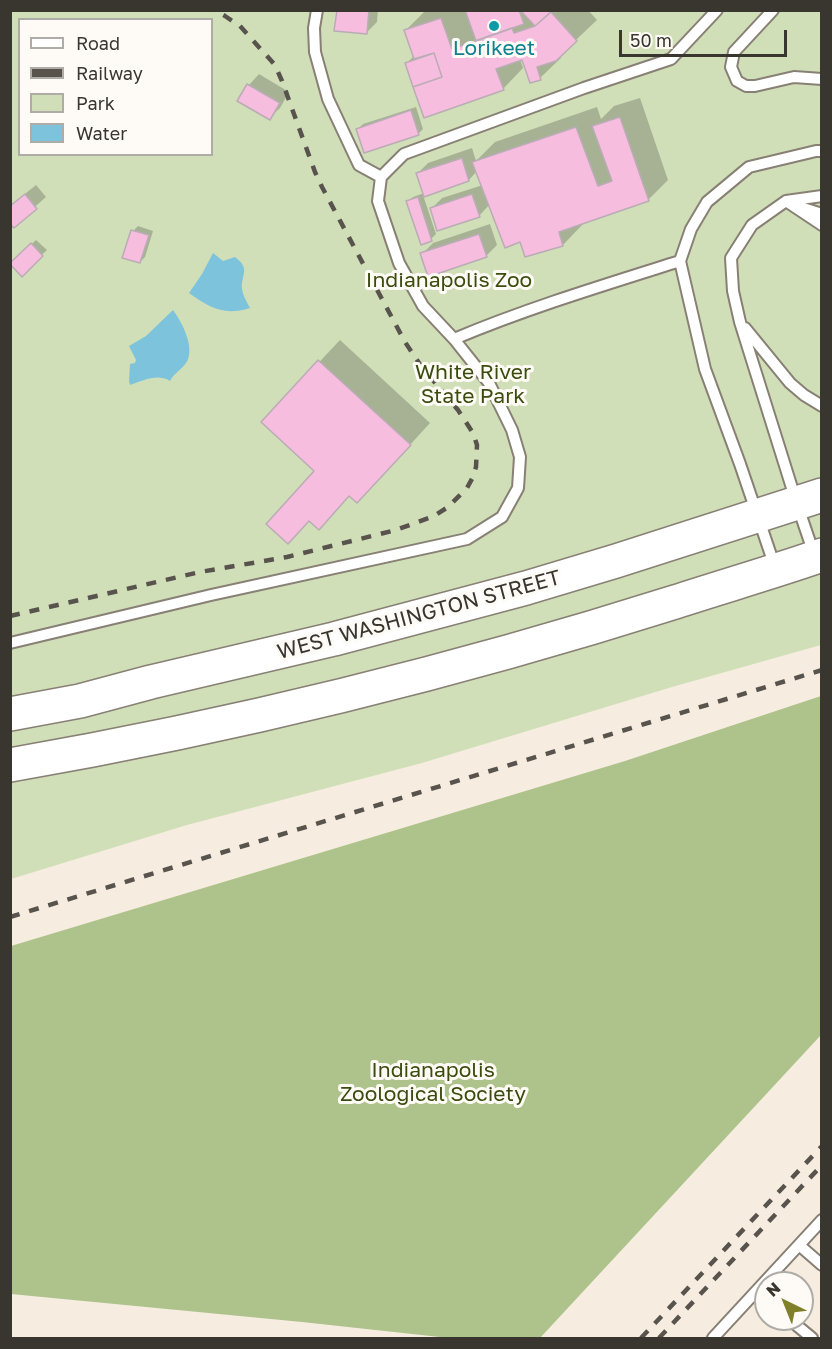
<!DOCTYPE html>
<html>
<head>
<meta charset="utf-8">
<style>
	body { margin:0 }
	#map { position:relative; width:832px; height:1349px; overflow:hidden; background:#f6ede0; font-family:"Golos Text",sans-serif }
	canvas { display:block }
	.frame { position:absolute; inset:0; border:12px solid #393630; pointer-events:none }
	.legend { position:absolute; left:18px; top:18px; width:195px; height:138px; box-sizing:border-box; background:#fefbf6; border:2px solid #afaca7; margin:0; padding:8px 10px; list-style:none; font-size:18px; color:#393630 }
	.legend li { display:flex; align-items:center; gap:12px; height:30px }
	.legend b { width:30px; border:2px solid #afaca7 }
	.north { position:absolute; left:754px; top:1271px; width:60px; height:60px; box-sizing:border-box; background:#fefbf6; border:2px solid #afaca7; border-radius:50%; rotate:317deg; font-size:16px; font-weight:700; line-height:24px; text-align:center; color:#393630 }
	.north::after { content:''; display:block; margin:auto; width:21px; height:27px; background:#7f8029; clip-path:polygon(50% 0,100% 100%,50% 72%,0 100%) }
	.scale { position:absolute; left:619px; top:30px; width:168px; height:27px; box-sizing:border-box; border:3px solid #393630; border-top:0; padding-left:8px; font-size:18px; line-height:21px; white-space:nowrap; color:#393630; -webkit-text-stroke:4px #fefbf6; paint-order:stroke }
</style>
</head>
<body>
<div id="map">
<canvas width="832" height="1349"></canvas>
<div class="frame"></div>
<ul class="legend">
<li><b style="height:8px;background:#fff"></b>Road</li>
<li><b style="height:8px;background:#58544d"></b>Railway</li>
<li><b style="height:16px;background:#d1dfb9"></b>Park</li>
<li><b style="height:16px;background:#7dc3db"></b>Water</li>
</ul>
<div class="north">N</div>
<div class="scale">50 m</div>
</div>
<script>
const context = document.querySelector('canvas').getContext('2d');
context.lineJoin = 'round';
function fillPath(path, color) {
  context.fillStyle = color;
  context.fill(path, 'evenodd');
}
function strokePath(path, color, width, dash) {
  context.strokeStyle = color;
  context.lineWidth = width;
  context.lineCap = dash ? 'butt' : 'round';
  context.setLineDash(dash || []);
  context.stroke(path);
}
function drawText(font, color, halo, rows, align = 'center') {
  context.font = font + ' "Golos Text",sans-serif';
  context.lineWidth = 6;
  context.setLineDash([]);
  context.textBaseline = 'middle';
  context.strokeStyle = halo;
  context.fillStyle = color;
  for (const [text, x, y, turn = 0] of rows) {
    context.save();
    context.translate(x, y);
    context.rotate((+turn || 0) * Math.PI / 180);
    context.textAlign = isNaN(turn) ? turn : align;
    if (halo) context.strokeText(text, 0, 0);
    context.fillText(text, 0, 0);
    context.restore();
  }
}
fillPath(new Path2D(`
	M 11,11 L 821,11 L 821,645 L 672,687 L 422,763 L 187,825 L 11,879 ZM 20,20 L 212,20 L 212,154 L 20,154 Z`), '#d1dfb9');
fillPath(new Path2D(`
	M 821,696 L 821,1035 L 540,1338 L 449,1338 L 302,1322 L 11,1294 L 11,946 L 625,761 Z`), '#aec28b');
fillPath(new Path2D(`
	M 213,253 L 223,261 L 235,257 C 251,269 241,274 242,289 C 243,296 247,302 250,308 C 224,316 210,308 189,293 L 202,274 Z
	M 173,310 C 182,322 196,349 186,363 C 181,370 174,373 170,381 C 157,373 143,381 130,385 L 129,381 L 130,364 L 135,363 L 136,360 L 129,346 L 146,336 Z`), '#7dc3db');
fillPath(new Path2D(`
	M 338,10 L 378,10 L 377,22 L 366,33 Z
	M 426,10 L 588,10 L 597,20 L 560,55 L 561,58 L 540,78 L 523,58 L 520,59 L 523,68 L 503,89 L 407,63 L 415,55 L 406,30 Z
	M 259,74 L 289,92 L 280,108 L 269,118 L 239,100 L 249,85 Z
	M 640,98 L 668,180 L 648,200 L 582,223 L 583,224 L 563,245 L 521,241 L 490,204 L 479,216 L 431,209 L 442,198 L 483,185 L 477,171 L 469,180 L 423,195 L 436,234 L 431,239 L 422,243 L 408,202 L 413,197 L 424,193 L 418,173 L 428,163 L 472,148 L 476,161 L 495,142 L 597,107 L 601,119 L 614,106 Z
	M 416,107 L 423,129 L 418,134 L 358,129 L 363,124 Z
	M 36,185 L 46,197 L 14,225 L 10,206 Z
	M 490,224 L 497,245 L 486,256 L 422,254 L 433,243 Z
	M 138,226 L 153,231 L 145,257 L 140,262 L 133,231 Z
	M 36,240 L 47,250 L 22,274 L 12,263 Z
	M 340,340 L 430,423 L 377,481 L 350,495 L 319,528 L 310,520 L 288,542 L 316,471 L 263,422 Z`), '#0003');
const building = new Path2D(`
	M 337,10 L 369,10 L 367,34 L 334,31 Z
	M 465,10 L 519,10 L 524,24 L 476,41 Z
	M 520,10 L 553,10 L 535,26 Z
	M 551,12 L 577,41 L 556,61 L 537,67 L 541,80 L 530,83 L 522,60 L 496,69 L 504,90 L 424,118 L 413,87 L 442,77 L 434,53 L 414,59 L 404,30 L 441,18 L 452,49 L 512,28 L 514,33 L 535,26 Z
	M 434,53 L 442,77 L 413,87 L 405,63 Z
	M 247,84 L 280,103 L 270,120 L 237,101 Z
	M 411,110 L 419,135 L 364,153 L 356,129 Z
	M 620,117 L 649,201 L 559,232 L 563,246 L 525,257 L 520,242 L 505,248 L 472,162 L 576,127 L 598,186 L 612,181 L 592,126 Z
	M 462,158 L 469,181 L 424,197 L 416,173 Z
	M 25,194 L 37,209 L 14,228 L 10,224 L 10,206 Z
	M 472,194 L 480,217 L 437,231 L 430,208 Z
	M 418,197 L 432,241 L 421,245 L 406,201 Z
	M 131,230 L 149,235 L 140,263 L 122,258 Z
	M 479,234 L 487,257 L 428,277 L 420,253 Z
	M 31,243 L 43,256 L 22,277 L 10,264 L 10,263 Z
	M 318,360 L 411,445 L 357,503 L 349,496 L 319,530 L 309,521 L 288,544 L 266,524 L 314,471 L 261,422 Z`);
fillPath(building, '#f6bddf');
strokePath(building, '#baacb4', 1.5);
const lane = new Path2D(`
	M 317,10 L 314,28 L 315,52 L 328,99 L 359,165 L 381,177
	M 773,10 L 734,52 L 731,67 L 737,81 L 746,86 L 755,86 L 794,77 L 822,79
	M 786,201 L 822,225
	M 803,208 L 822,214
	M 745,328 L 790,383 L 804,395 L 822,406
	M 454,339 C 528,308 604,285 680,261
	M 814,554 L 797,504 L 740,322 L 733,291 L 731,258 L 752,225 L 786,201 L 822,196
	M 775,567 L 740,464 L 705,369 L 680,261 L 691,229 L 707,202 L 749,167 L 816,151 L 822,151
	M 10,643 L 211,595 L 467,539 L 502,517 L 518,488 L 520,457 L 512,430 L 489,383 L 454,339 L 423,306 L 399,263 L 378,201 L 381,177 L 404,154 L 584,88 L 671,59 L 717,10
	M 799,1245 L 822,1265
	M 757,1291 L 766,1299
	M 789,1319 L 812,1338
	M 713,1338 L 822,1220`);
const primary = new Path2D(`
	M 10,714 L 80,701 L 151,682 L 334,639 L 526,588 L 616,561 L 822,495
	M 10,765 C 235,726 457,671 675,602 C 724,586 773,572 822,555`);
strokePath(lane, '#888074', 14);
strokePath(primary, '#888074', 36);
strokePath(lane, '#fff', 10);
strokePath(primary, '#fff', 33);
strokePath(new Path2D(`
	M 10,616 L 200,572 L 287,557 L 396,530 L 434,516 L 448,507 L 467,488 L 473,477 L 476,467 L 477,445 L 473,433 L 458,410 L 421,366 L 405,342 L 322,187 L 315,172 L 282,81 L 275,65 L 240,26 L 225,16 L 214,10
	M 10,917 L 822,670
	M 641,1338 L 822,1146
	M 659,1338 L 822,1165`), '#58544d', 4.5, [10, 10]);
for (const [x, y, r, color] of [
	[494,26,6,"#0f9aa8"]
]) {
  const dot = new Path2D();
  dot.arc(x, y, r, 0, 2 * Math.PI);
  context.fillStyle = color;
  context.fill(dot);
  strokePath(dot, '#fefbf6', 2);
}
drawText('21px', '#0d838f', '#fefbf6', [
	["Lorikeet",494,48]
]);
drawText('21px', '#3b4c0f', '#fefbf6', [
	["Indianapolis Zoo",449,280],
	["White River",473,372],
	["State Park",473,396],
	["Indianapolis",433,1070],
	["Zoological Society",433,1094]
]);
drawText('21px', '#393630', '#fefbf6', [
	["WEST WASHINGTON STREET",419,615,-15]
]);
</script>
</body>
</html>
